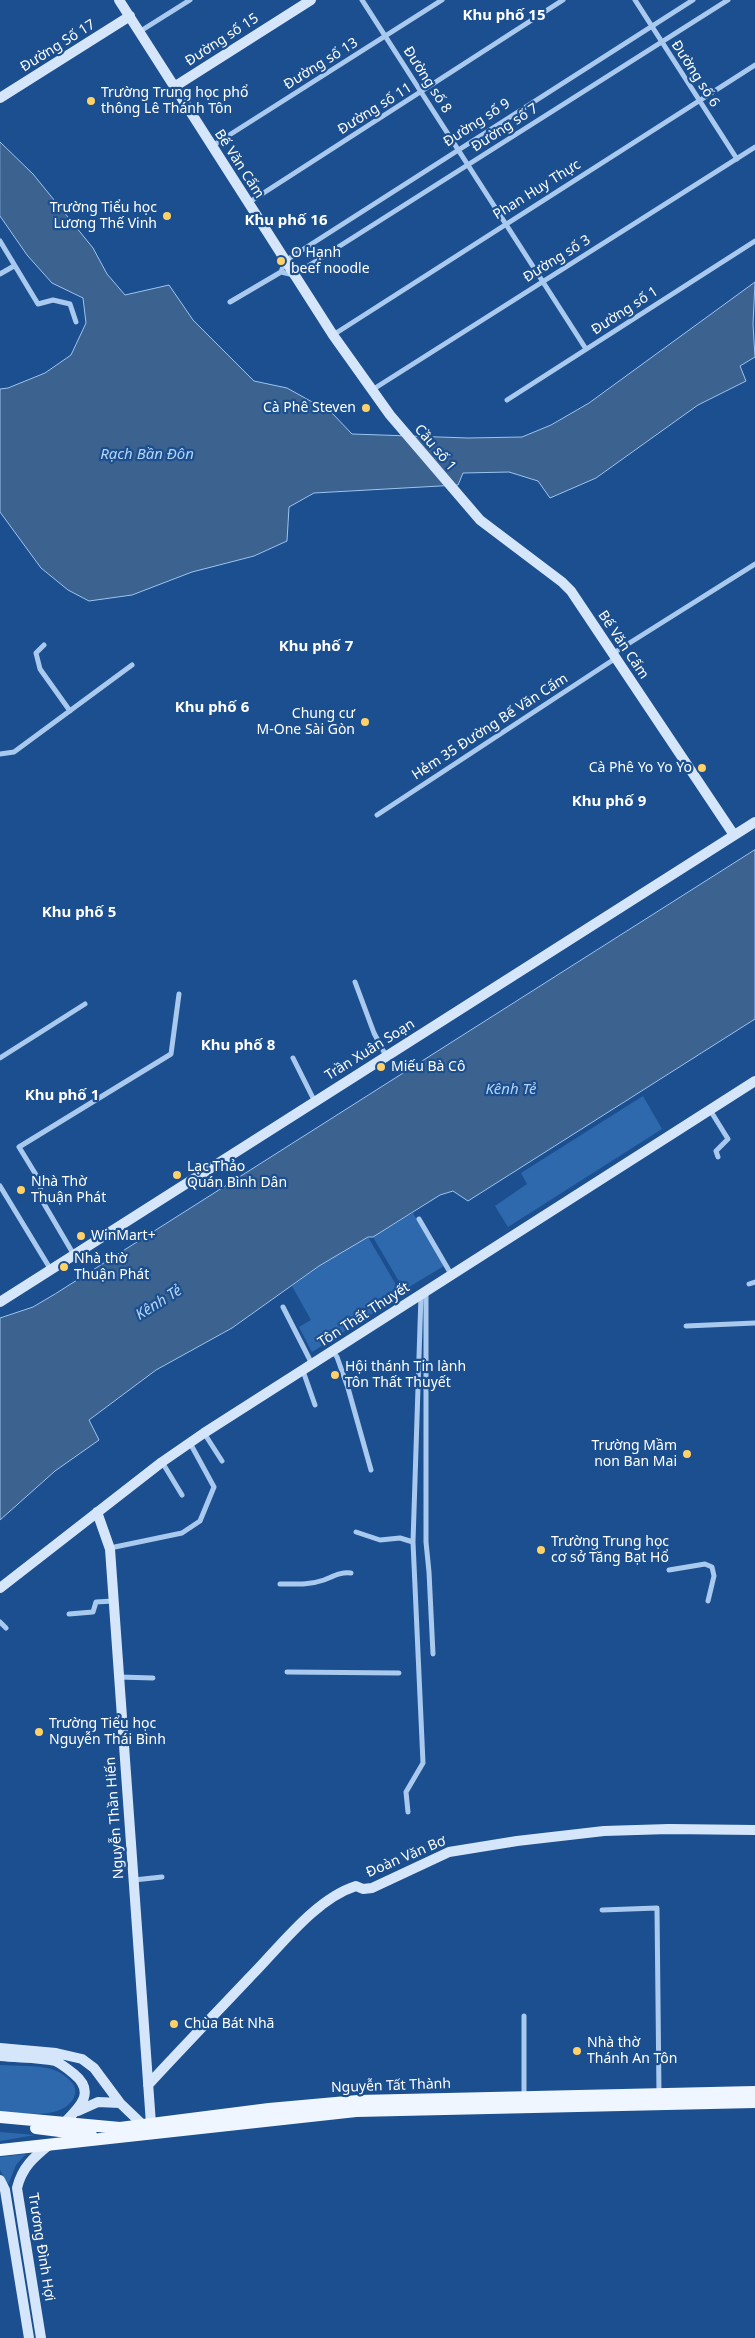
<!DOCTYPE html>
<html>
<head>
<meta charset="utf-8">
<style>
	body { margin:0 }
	canvas { display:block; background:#1b4f8f }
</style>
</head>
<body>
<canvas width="755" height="2338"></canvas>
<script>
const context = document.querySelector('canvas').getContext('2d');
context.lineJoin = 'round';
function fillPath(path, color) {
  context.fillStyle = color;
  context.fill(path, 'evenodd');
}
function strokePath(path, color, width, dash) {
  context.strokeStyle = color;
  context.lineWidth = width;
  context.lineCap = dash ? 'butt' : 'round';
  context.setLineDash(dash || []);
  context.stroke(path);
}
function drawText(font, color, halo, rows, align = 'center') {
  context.font = font + ' "Noto Sans",sans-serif';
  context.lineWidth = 4.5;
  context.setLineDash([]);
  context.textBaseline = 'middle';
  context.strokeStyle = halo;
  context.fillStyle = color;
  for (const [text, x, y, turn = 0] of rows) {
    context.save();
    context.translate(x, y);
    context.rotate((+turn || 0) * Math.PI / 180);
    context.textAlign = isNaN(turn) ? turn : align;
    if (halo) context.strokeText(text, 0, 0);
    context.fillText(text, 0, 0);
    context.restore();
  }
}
fillPath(new Path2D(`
	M 643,1096 L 662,1129 L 508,1227 L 495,1206 L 527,1184 L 521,1173 Z
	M 413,1213 L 444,1266 L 404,1290 L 373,1237 Z
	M 368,1237 L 402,1295 L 312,1352 L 299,1327 L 311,1320 L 292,1286 L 321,1265 Z
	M 0,2065 C 16,2066 35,2065 51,2069 C 59,2071 68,2077 73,2084 C 76,2089 76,2094 73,2099 C 60,2121 22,2112 0,2112 Z
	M 0,2132 L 35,2135 L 0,2141 Z
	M 26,2154 L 16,2165 L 8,2185 L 0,2170 L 0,2157 Z`), '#2e69ad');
const water = new Path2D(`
	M 0,142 L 33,174 L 93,248 L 107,274 L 125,295 L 169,285 L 193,320 L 254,381 L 287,388 L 332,413 L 352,434 L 468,438 L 522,437 L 551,425 L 589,403 L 755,282 L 753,324 L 755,357 L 740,366 L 746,381 L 698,405 L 596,478 L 550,498 L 538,481 L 509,472 L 463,473 L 458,485 L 314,493 L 289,507 L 287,541 L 254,556 L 192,572 L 132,595 L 89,601 L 68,590 L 41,568 L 0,512 L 0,389 L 8,388 L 45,373 L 71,355 L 86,323 L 83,298 L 52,283 L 27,255 L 0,216 Z
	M 755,850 L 755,1019 L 468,1201 L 453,1191 L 440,1195 L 373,1237 L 368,1237 L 319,1266 L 232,1328 L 156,1370 L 89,1420 L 99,1440 L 55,1471 L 0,1520 L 0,1318 L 33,1307 L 55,1294 Z`);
fillPath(water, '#3c6290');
strokePath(water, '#9cc4f0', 1);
strokePath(new Path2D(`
	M 362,0 L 586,349
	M 635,0 L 737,159
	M 139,32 L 190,0
	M 212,146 L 442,0
	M 248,203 L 563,0
	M 0,241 L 38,304 L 53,300 L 70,304 L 76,322
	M 281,272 L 294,275 L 728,0
	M 0,274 L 14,266
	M 230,302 L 281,272 L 285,261 L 693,0
	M 333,335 L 755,65
	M 372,390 L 755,147
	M 507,400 L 755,241
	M 44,645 L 36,653 L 40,669 L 70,711
	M 612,654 L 755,564
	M 0,754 L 14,752 L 132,665
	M 377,815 L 616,658
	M 355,982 L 374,1033 L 386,1056
	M 0,1058 L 85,1004
	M 293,1058 L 315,1102
	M 710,1110 L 728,1139 L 716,1151 L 718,1157
	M 0,1186 L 51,1270
	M 419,1219 L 451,1274
	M 74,1255 L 40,1197 L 41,1183 L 19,1147 L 171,1054 L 179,994
	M 749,1284 L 755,1282
	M 426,1291 L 426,1542 L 429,1572 L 433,1654
	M 283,1307 L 312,1364
	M 686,1326 L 755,1323
	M 333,1352 L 337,1357 L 348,1388 L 371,1470
	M 303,1371 L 315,1405
	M 204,1433 L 222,1461
	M 162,1462 L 182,1495
	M 356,1532 L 380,1540 L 400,1538 L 413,1542
	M 110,1548 L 182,1533 L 200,1521 L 214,1487 L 190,1443
	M 669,1570 L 705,1564 L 712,1567 L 714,1576 L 708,1601
	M 280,1584 C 295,1584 310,1585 324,1580 C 334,1576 340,1572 351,1573
	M 69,1614 L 93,1612 L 96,1602 L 113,1601
	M 0,1622 L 6,1628
	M 287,1672 L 399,1673
	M 119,1677 L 153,1678
	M 408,1812 L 406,1792 L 423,1763 L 413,1542 L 421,1295
	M 134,1880 L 162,1877
	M 602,1910 L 657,1908 L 659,2094
	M 524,2016 L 524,2096`), '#a9c9ee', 5);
strokePath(new Path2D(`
	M 119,0 L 333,335 L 390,415 L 480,520 L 562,582 L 571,591 L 734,835
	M 174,87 L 311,0
	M 0,98 L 130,16
	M 0,1302 L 755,822
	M 97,1512 L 110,1549 L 151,2124
	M 0,1588 L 162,1462 L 204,1433 L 755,1081
	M 0,2048 L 56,2053 L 82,2059 L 94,2068 L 120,2103 L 144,2126
	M 0,2056 C 17,2058 38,2057 55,2061 C 62,2064 69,2070 74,2074 C 96,2092 80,2107 65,2122
	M 148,2085 C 182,2048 216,2013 250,1977 C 280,1947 315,1899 356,1886 L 363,1889 L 372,1888 L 449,1852 L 517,1841 L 604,1831 L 669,1829 L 755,1830
	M 78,2111 L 98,2102 L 120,2103
	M 0,2180 L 5,2190 L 29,2338
	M 41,2338 L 17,2188 C 22,2167 34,2157 50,2144`), '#d6e6fa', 10);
strokePath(new Path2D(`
	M 0,2117 L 120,2128 L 269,2109 L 358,2101 L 755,2092
	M 36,2128 L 91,2135
	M 0,2150 L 356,2111 L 755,2102`), '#f0f6ff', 12);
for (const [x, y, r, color] of [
	[91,101,5,"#ffd166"],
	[167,216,5,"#ffd166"],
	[281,261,5,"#ffd166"],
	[366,408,5,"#ffd166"],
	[365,722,5,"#ffd166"],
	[702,768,5,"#ffd166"],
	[381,1067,5,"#ffd166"],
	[177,1175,5,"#ffd166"],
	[21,1190,5,"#ffd166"],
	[81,1236,5,"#ffd166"],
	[64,1267,5,"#ffd166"],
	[335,1375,5,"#ffd166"],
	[687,1454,5,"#ffd166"],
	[541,1550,5,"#ffd166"],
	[39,1732,5,"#ffd166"],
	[174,2024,5,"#ffd166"],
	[577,2051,5,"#ffd166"]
]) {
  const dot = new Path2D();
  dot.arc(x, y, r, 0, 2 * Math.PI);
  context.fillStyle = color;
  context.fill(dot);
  strokePath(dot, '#1b4f8f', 2);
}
drawText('14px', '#fff', '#1b4f8f', [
	["Đường số 15",222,40,-33],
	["Đường Số 17",58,46,-32],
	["Đường số 13",321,64,-32],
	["Đường số 6",695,74,57],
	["Đường số 8",427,80,57],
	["Đường số 11",375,109,-32],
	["Đường số 9",477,123,-33],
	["Đường số 7",505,128,-33],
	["Bế Văn Cấm",239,164,57],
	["Phan Huy Thực",537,190,-32],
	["Đường số 3",557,259,-32],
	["Đường số 1",625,311,-33],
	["Cầu số 1",435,448,50],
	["Bế Văn Cấm",623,645,56],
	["Hẻm 35 Đường Bế Văn Cấm",490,727,-33],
	["Trần Xuân Soạn",370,1050,-32],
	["Tôn Thất Thuyết",364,1315,-33],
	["Nguyễn Thần Hiến",115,1818,-94],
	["Đoàn Văn Bơ",406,1857,-23],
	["Nguyễn Tất Thành",391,2086,-2],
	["Trương Đình Hợi",41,2247,81]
]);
drawText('14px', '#fff', '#1b4f8f', [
	["Trường Trung học phổ",101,93],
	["thông Lê Thánh Tôn",101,109],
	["Trường Tiểu học",157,208,"right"],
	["Lương Thế Vinh",157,224,"right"],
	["O Hạnh",291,253],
	["beef noodle",291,269],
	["Cà Phê Steven",356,408,"right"],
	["Chung cư",355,714,"right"],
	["M-One Sài Gòn",355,730,"right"],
	["Cà Phê Yo Yo Yo",692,768,"right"],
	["Miếu Bà Cô",391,1067],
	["Lạc Thảo",187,1167],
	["Quán Bình Dân",187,1183],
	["Nhà Thờ",31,1182],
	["Thuận Phát",31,1198],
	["WinMart+",91,1236],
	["Nhà thờ",74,1259],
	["Thuận Phát",74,1275],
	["Hội thánh Tin lành",345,1367],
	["Tôn Thất Thuyết",345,1383],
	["Trường Mầm",677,1446,"right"],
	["non Ban Mai",677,1462,"right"],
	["Trường Trung học",551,1542],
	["cơ sở Tăng Bạt Hổ",551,1558],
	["Trường Tiểu học",49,1724],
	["Nguyễn Thái Bình",49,1740],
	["Chùa Bát Nhã",184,2024],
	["Nhà thờ",587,2043],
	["Thánh An Tôn",587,2059]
], 'left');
drawText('bold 15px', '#fff', '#1b4f8f', [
	["Khu phố 15",504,16],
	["Khu phố 16",286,221],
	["Khu phố 7",316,647],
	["Khu phố 6",212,708],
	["Khu phố 9",609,802],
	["Khu phố 5",79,913],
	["Khu phố 8",238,1046],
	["Khu phố 1",62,1096]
]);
drawText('italic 15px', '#b5d3f5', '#1b4f8f', [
	["Rạch Bần Đôn",147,455],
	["Kênh Tẻ",511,1090],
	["Kênh Tẻ",159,1303,-32]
]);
</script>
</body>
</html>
